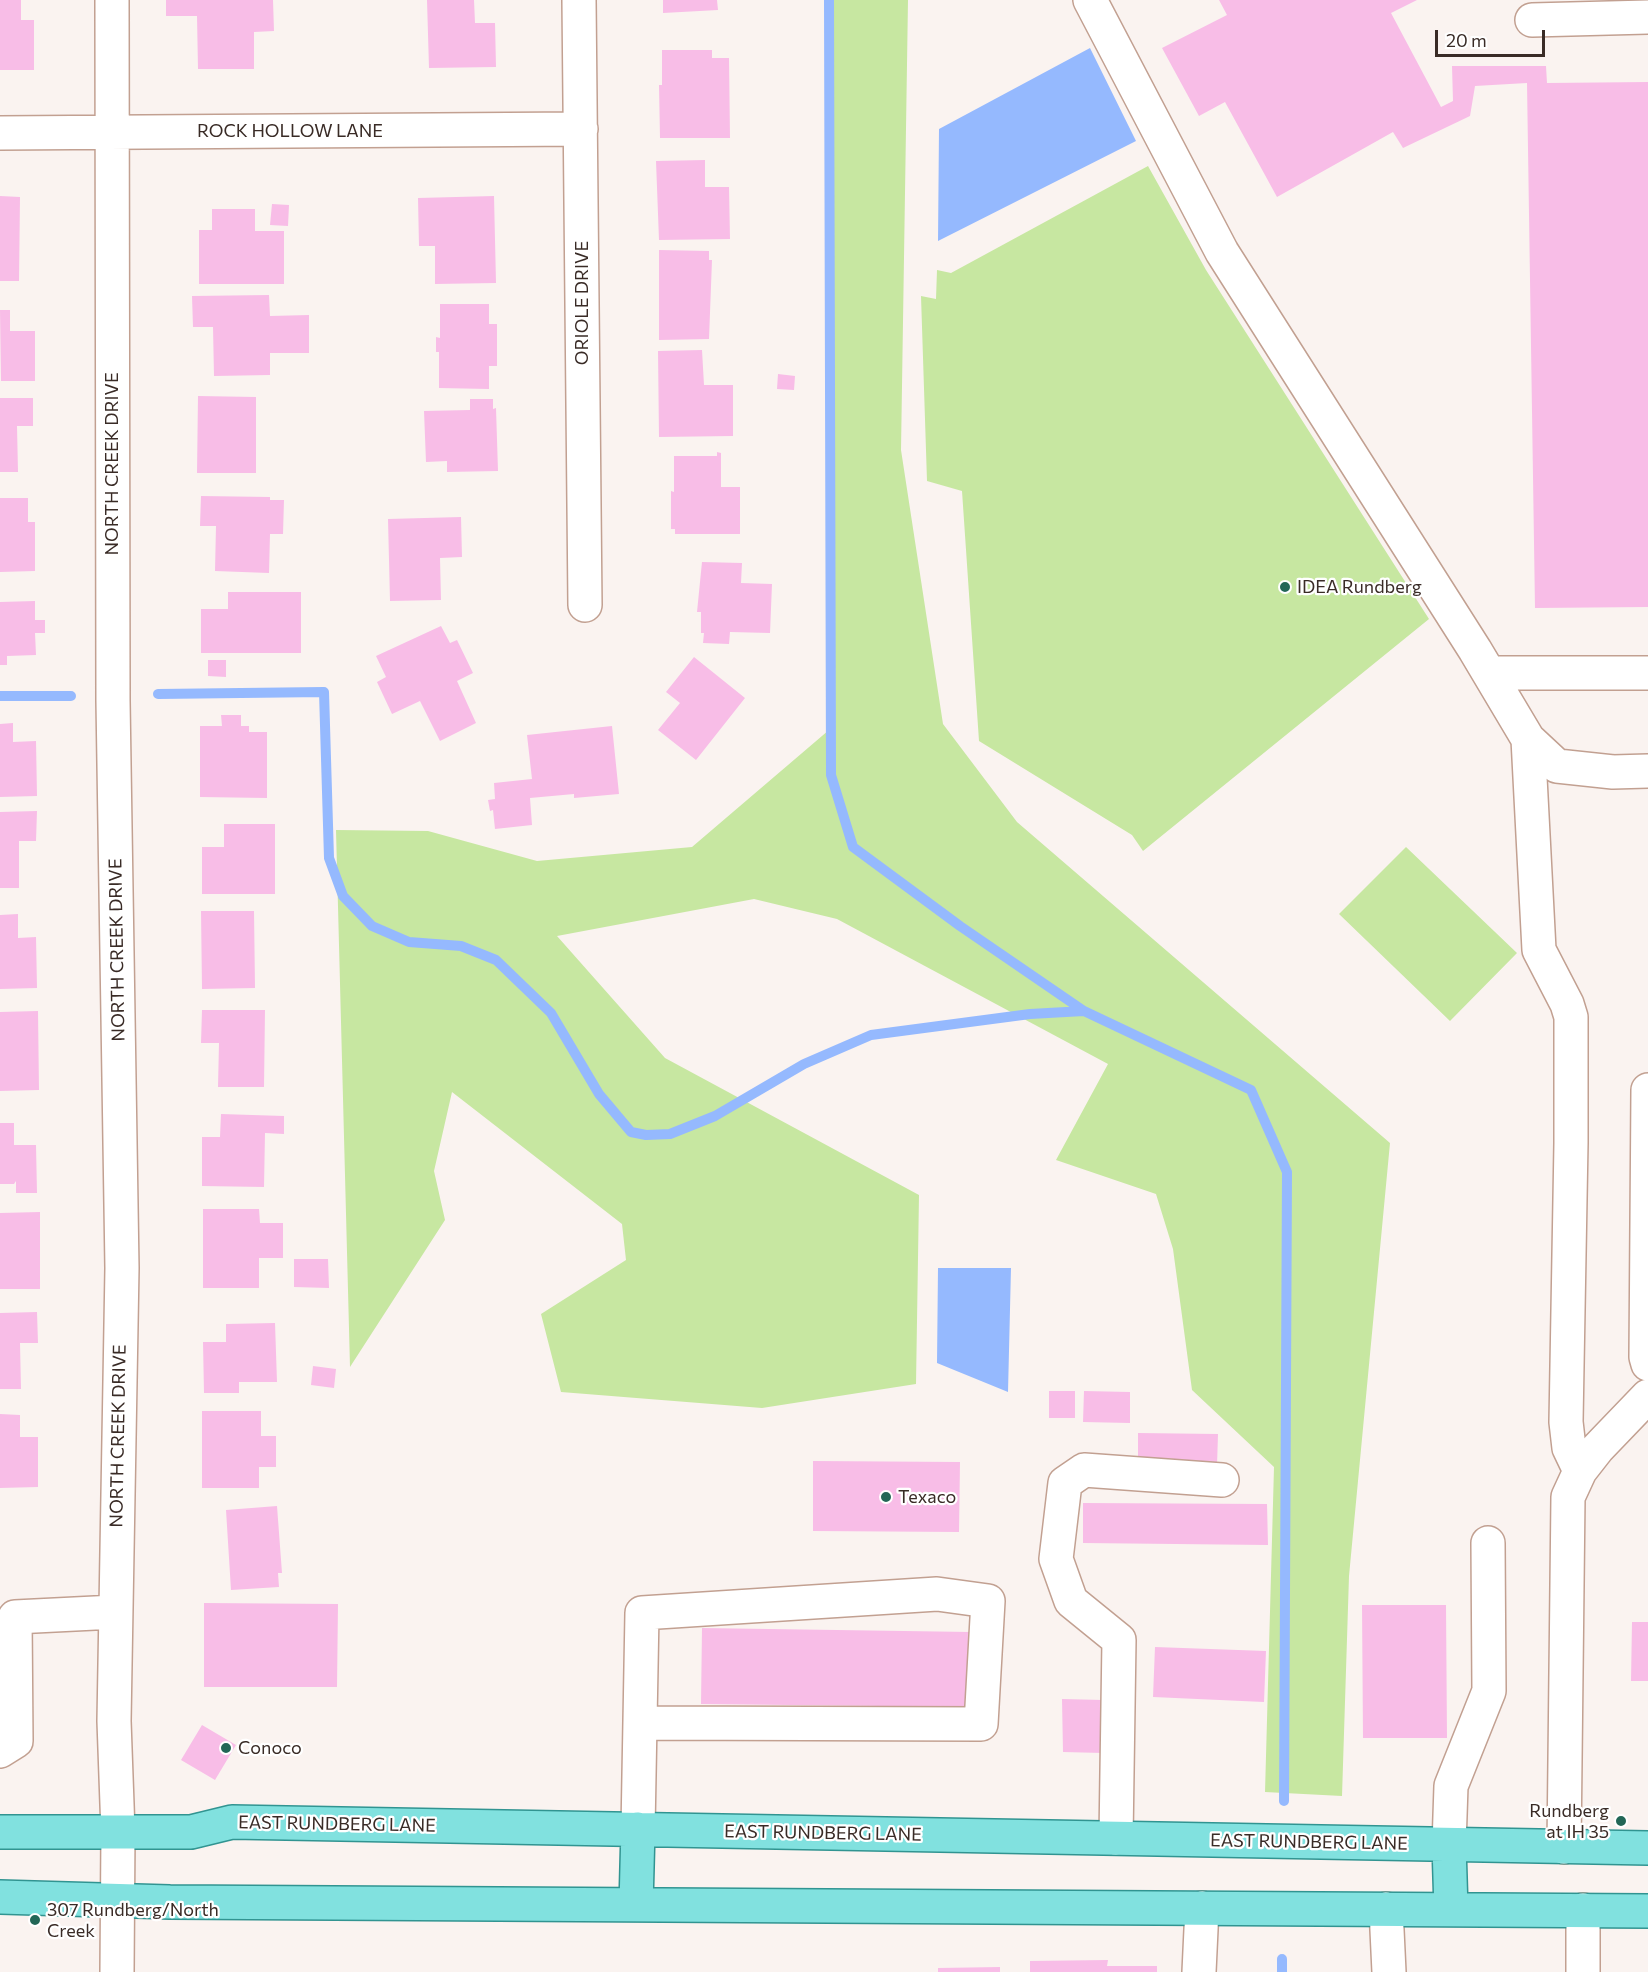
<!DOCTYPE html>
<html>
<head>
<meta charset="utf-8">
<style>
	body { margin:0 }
	#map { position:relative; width:1648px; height:1972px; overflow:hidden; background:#faf3f0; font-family:Commissioner,sans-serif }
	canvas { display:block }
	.scale { position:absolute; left:1435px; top:30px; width:110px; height:27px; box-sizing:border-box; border:3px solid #392b26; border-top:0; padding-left:8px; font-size:18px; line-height:21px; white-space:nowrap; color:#392b26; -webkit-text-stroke:4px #fff; paint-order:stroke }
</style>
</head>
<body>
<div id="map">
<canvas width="1648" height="1972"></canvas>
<div class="scale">20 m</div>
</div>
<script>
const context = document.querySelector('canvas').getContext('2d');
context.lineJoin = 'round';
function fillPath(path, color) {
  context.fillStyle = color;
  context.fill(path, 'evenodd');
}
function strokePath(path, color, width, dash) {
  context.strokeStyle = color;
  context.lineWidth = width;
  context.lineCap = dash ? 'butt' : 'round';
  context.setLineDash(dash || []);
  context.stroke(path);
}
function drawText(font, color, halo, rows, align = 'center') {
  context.font = font + ' Commissioner,sans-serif';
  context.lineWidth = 4.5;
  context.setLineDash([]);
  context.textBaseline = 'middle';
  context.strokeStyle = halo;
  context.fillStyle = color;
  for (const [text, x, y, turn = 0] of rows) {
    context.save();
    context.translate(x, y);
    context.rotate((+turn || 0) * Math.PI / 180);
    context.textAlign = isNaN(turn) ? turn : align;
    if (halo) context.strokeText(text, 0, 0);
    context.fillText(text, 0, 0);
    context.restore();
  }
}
fillPath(new Path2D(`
	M 825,0 L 908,0 L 901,450 L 943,724 L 1017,822 L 1390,1143 L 1349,1576 L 1342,1796 L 1265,1792 L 1274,1467 L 1192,1390 L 1173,1249 L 1156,1194 L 1056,1160 L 1108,1064 L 837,919 L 754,899 L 557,936 L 665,1058 L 919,1195 L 916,1384 L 762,1408 L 561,1392 L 541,1314 L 626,1260 L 622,1224 L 452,1092 L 434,1171 L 445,1220 L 350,1367 L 336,830 L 428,831 L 537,861 L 692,847 L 829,730 Z
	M 1148,166 L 1206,270 L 1429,619 L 1143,851 L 1132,835 L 979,741 L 962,491 L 927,481 L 921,296 L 936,299 L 937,270 L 951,273 Z
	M 1406,847 L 1517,953 L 1450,1021 L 1339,914 Z`), '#c7e7a1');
fillPath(new Path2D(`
	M 1090,48 L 1136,141 L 938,241 L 939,129 Z
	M 938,1268 L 1011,1268 L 1008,1392 L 937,1363 Z`), '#95b9fe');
strokePath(new Path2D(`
	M 829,0 L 831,775 L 853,847 L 960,926 L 1084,1011 L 1251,1090 L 1287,1172 L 1284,1801
	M 158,694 L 324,692 L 329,858 L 343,896 L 372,926 L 409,942 L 461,946 L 496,960 L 551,1013 L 599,1094 L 631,1132 L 646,1135 L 670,1134 L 715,1116 L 804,1064 L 871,1035 L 1030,1014 L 1084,1011
	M 0,696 L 71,696
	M 1282,1972 L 1282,1959`), '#95b9fe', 10);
fillPath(new Path2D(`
	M 0,0 L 21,0 L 21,20 L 34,20 L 34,70 L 0,70 Z
	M 166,0 L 273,0 L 274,31 L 254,32 L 254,69 L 198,69 L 197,16 L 166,16 Z
	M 427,0 L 474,0 L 475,23 L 495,23 L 496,67 L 429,68 Z
	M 663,0 L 717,0 L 718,10 L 663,13 Z
	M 1219,0 L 1417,0 L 1391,13 L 1441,107 L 1453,101 L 1452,66 L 1546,66 L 1547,83 L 1648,82 L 1648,607 L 1535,608 L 1527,83 L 1475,86 L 1470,116 L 1403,148 L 1393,132 L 1277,197 L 1225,102 L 1199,116 L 1162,48 L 1227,15 Z
	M 662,50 L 712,50 L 712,58 L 729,58 L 730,138 L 660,138 L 659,85 L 662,85 Z
	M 705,160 L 705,187 L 729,187 L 730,239 L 659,240 L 656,161 Z
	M 0,196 L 20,197 L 19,281 L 0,281 Z
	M 494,196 L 496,283 L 435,284 L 435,246 L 419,246 L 418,198 Z
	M 272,204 L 289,205 L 288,226 L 270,225 Z
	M 212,209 L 255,209 L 255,231 L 284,231 L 284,284 L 199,284 L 199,230 L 212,230 Z
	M 659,250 L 709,251 L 709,260 L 712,260 L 709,339 L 659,340 Z
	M 269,295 L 270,316 L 309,315 L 309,353 L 270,353 L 270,375 L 214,376 L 213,327 L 193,327 L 192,296 Z
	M 440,304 L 489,304 L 489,324 L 497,324 L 497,366 L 489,366 L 489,389 L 439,388 L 439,352 L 436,352 L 436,337 L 440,338 Z
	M 0,310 L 10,310 L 10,331 L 35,331 L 35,381 L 1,381 Z
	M 702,350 L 704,385 L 733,385 L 733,436 L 659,437 L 658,351 Z
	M 778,374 L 795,376 L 794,390 L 777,389 Z
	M 198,396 L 256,397 L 256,473 L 197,473 Z
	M 0,398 L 33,398 L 33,426 L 17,426 L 18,472 L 0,472 Z
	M 470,399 L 493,399 L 493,409 L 496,408 L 498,471 L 447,472 L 447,461 L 426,462 L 424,411 L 470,410 Z
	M 717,452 L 721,453 L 721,487 L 740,487 L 740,534 L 675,534 L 675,529 L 671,529 L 671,491 L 674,492 L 674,456 L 717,456 Z
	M 201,496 L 270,497 L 270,500 L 284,500 L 283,534 L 270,534 L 269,573 L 215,571 L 216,526 L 200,526 Z
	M 0,498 L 28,498 L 28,522 L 35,522 L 35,571 L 0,572 Z
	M 461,517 L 462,557 L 440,558 L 441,600 L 390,601 L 388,519 Z
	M 702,562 L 742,563 L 741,583 L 772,584 L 770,633 L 730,632 L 729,644 L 703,643 L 704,633 L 701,633 L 701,612 L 697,612 Z
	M 228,592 L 301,592 L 301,653 L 201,653 L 201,609 L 228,609 Z
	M 35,601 L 35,620 L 45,620 L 45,633 L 35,633 L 36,655 L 7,656 L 7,665 L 0,665 L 0,602 Z
	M 441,626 L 450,643 L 457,640 L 473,673 L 457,681 L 476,723 L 440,741 L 420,701 L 392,714 L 377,682 L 386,677 L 376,656 Z
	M 694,657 L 745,698 L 696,760 L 658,730 L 680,703 L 666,692 Z
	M 208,660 L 226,660 L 226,677 L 208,676 Z
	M 221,715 L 241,715 L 241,726 L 249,726 L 249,732 L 267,732 L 267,798 L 200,797 L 200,726 L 222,726 Z
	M 13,723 L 13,742 L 36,741 L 37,796 L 0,797 L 0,724 Z
	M 612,726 L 619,794 L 574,798 L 574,794 L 530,798 L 532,825 L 495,829 L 493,810 L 490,811 L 488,800 L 495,799 L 494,783 L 532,779 L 527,735 Z
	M 37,811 L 36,841 L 19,841 L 19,888 L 0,888 L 0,812 Z
	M 224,824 L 275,824 L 275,894 L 202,894 L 202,847 L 224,847 Z
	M 201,911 L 254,911 L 255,988 L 202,989 Z
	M 18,914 L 18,938 L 36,937 L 37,988 L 0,989 L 0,915 Z
	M 202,1010 L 265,1010 L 264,1087 L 218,1087 L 219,1043 L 201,1043 Z
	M 38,1011 L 39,1090 L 0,1091 L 0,1012 Z
	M 221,1114 L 284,1116 L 284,1134 L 265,1133 L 264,1187 L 202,1186 L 202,1137 L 220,1137 Z
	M 0,1123 L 14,1123 L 14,1145 L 36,1145 L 37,1193 L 16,1193 L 16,1181 L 14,1184 L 0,1184 Z
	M 203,1209 L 259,1209 L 260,1223 L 283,1223 L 283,1258 L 259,1258 L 259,1288 L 203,1288 Z
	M 40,1212 L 40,1289 L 0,1289 L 0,1213 Z
	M 294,1259 L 328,1259 L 329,1288 L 294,1287 Z
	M 37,1312 L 38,1343 L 20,1343 L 21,1389 L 0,1389 L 0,1313 Z
	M 275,1323 L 277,1382 L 239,1382 L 239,1393 L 204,1393 L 203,1342 L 226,1342 L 226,1324 Z
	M 313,1366 L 336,1369 L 334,1388 L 311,1385 Z
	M 1049,1391 L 1075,1391 L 1075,1418 L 1049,1418 Z
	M 1084,1391 L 1130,1392 L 1130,1423 L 1083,1422 Z
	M 202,1411 L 261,1411 L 261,1436 L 276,1436 L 276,1467 L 259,1467 L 259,1488 L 202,1488 Z
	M 0,1414 L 20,1415 L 20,1437 L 38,1437 L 38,1487 L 0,1488 Z
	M 1138,1433 L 1218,1434 L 1217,1466 L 1138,1465 Z
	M 813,1461 L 960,1462 L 959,1532 L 813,1531 Z
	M 1083,1503 L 1267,1504 L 1268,1545 L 1083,1543 Z
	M 277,1506 L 282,1573 L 278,1573 L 279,1587 L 231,1590 L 226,1510 Z
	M 204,1603 L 338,1604 L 337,1687 L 204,1687 Z
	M 1362,1605 L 1446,1605 L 1447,1738 L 1363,1738 Z
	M 1632,1622 L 1648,1622 L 1648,1681 L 1631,1681 Z
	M 702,1628 L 971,1632 L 969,1707 L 701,1704 Z
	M 1155,1647 L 1266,1651 L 1264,1702 L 1153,1697 Z
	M 1062,1699 L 1103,1700 L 1103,1753 L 1063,1752 Z
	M 202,1725 L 236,1745 L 215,1780 L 181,1760 Z
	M 1108,1960 L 1107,1966 L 1157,1966 L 1157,1972 L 1030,1972 L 1030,1961 Z
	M 1000,1967 L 1000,1972 L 938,1972 L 938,1968 Z`), '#f8bde7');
const minor = new Path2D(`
	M 112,0 L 113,701 L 122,1268 L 114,1721 L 118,1832 L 117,1972
	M 579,0 L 585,605
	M 1090,0 L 1222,252 L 1475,650 L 1528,739 L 1557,766 L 1613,772 L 1648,771
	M 1532,20 L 1648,17
	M 0,133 L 581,129
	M 1489,673 L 1648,673
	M 1528,739 L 1539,950 L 1567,1004 L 1571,1017 L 1571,1143 L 1566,1422 L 1569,1448 L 1580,1471
	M 1648,1090 L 1646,1357 L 1648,1364
	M 0,1751 L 16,1741 L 15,1617 L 115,1612
	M 638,1829 L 642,1613 L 937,1594 L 988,1601 L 981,1724 L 640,1723
	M 1116,1838 L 1119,1640 L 1071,1601 L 1056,1559 L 1065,1483 L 1084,1470 L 1222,1480
	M 1449,1845 L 1451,1786 L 1489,1691 L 1488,1543
	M 1564,1847 L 1568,1497 L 1580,1471 L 1598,1448 L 1648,1396
	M 1386,1909 L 1389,1972
	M 1199,1972 L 1202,1908
	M 1583,1972 L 1583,1910`);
const major = new Path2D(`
	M 0,1832 L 191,1832 L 232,1822 L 1648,1848
	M 1449,1845 L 1451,1910
	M 0,1897 L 170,1902 L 1648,1911
	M 636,1905 L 638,1829`);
strokePath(minor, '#c2a091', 36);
strokePath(major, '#319491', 36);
strokePath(minor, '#fff', 33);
strokePath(major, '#81e1df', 33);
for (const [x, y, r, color] of [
	[1285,587,6,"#226656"],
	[886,1497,6,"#226656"],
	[226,1748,6,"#226656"],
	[1621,1821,6,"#226656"],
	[35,1920,6,"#226656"]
]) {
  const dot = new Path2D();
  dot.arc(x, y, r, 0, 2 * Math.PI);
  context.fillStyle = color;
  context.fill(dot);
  strokePath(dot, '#fff', 2);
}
drawText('18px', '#392b26', '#fff', [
	["ROCK HOLLOW LANE",290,131],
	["ORIOLE DRIVE",582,303,-90],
	["NORTH CREEK DRIVE",112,464,-90],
	["NORTH CREEK DRIVE",117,950,-91],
	["NORTH CREEK DRIVE",118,1436,-89],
	["EAST RUNDBERG LANE",337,1824,1],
	["EAST RUNDBERG LANE",823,1833,1],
	["EAST RUNDBERG LANE",1309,1842,1]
]);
drawText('18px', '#392b26', '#fff', [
	["IDEA Rundberg",1297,587],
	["Texaco",898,1497],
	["Conoco",238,1748],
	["Rundberg",1609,1811,"right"],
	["at IH 35",1609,1832,"right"],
	["307 Rundberg/North",47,1910],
	["Creek",47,1931]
], 'left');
</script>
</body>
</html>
